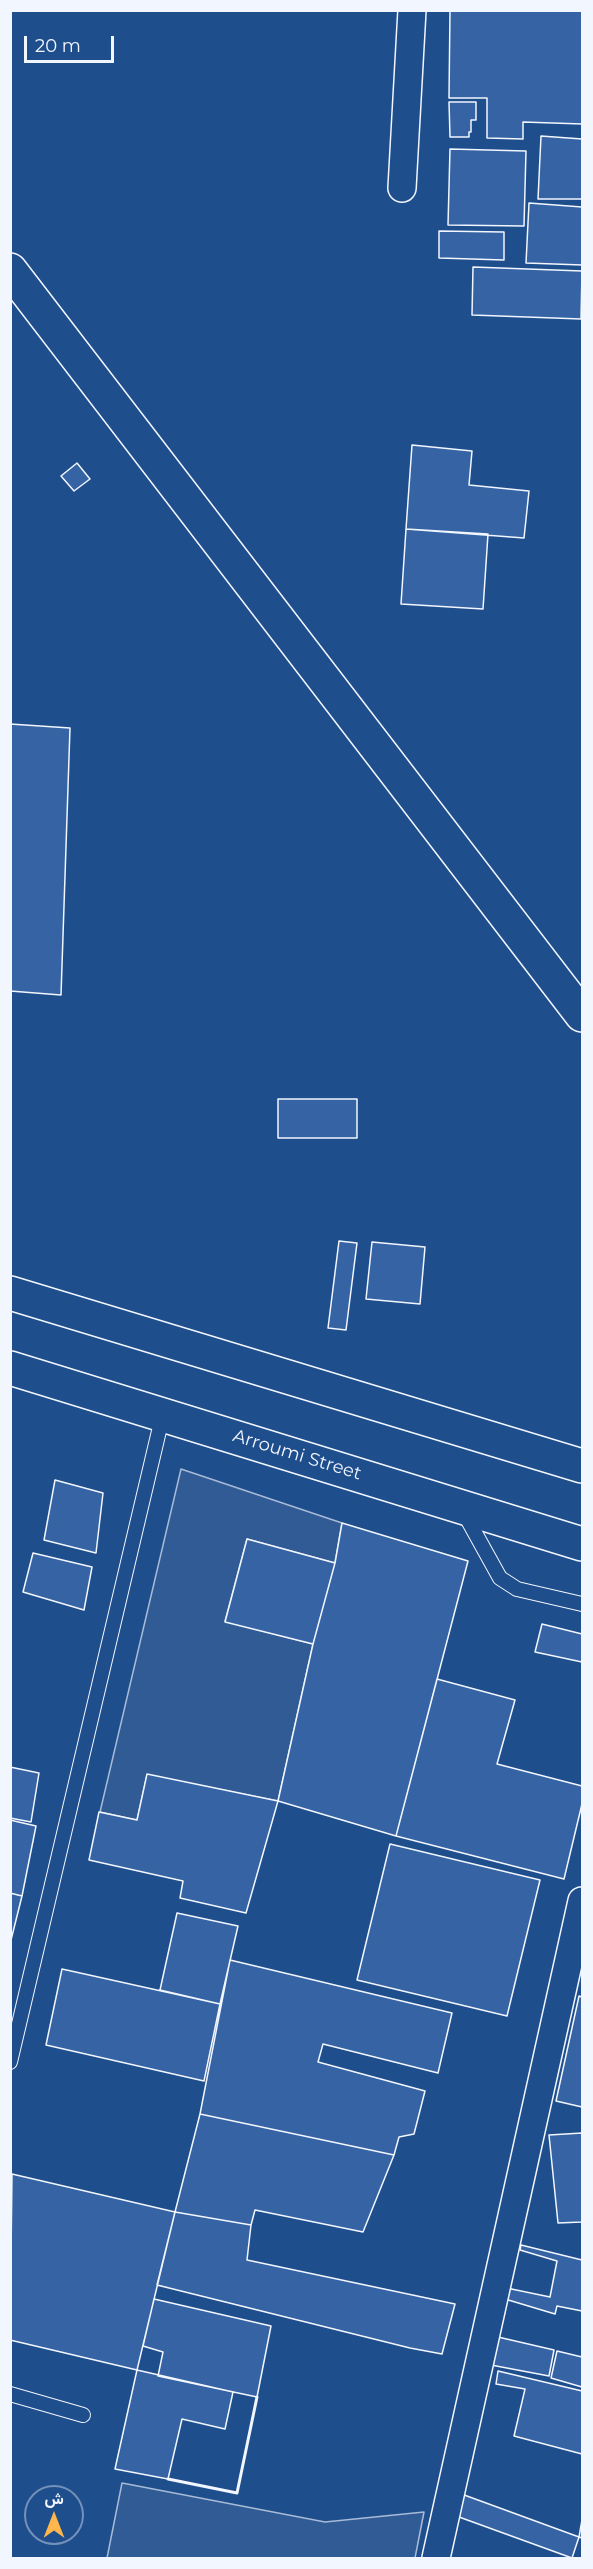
<!DOCTYPE html>
<html>
<head>
<meta charset="utf-8">
<style>
	body { margin:0 }
	#map { position:relative; width:593px; height:2569px; overflow:hidden; background:#1f4e8c; font-family:Montserrat,Vazirmatn,sans-serif }
	canvas { display:block }
	.frame { position:absolute; inset:0; border:12px solid #f2f6ff; pointer-events:none }
	.north { position:absolute; left:24px; top:2485px; width:60px; height:60px; box-sizing:border-box; background:#1f4e8c; border:2px solid #7391ba; border-radius:50%; rotate:0deg; font-size:16px; font-weight:700; line-height:24px; text-align:center; color:#f2f6ff }
	.north::after { content:''; display:block; margin:auto; width:21px; height:27px; background:#ffb74d; clip-path:polygon(50% 0,100% 100%,50% 72%,0 100%) }
	.scale { position:absolute; left:24px; top:36px; width:90px; height:27px; box-sizing:border-box; border:3px solid #f2f6ff; border-top:0; padding-left:8px; font-size:18px; line-height:21px; white-space:nowrap; color:#f2f6ff; -webkit-text-stroke:4px #1f4e8c; paint-order:stroke }
</style>
</head>
<body>
<div id="map">
<canvas width="593" height="2569"></canvas>
<div class="frame"></div>
<div class="north">ش</div>
<div class="scale">20 m</div>
</div>
<script>
const context = document.querySelector('canvas').getContext('2d');
context.lineJoin = 'round';
function fillPath(path, color) {
  context.fillStyle = color;
  context.fill(path, 'evenodd');
}
function strokePath(path, color, width, dash) {
  context.strokeStyle = color;
  context.lineWidth = width;
  context.lineCap = dash ? 'butt' : 'round';
  context.setLineDash(dash || []);
  context.stroke(path);
}
function drawText(font, color, halo, rows, align = 'center') {
  context.font = font + ' Montserrat,sans-serif';
  context.lineWidth = 4.5;
  context.setLineDash([]);
  context.textBaseline = 'middle';
  context.strokeStyle = halo;
  context.fillStyle = color;
  for (const [text, x, y, turn = 0] of rows) {
    context.save();
    context.translate(x, y);
    context.rotate((+turn || 0) * Math.PI / 180);
    context.textAlign = isNaN(turn) ? turn : align;
    if (halo) context.strokeText(text, 0, 0);
    context.fillText(text, 0, 0);
    context.restore();
  }
}
const built = new Path2D(`
	M 181,1469 L 342,1523 L 335,1563 L 247,1539 L 225,1621 L 313,1644 L 278,1801 L 147,1775 L 137,1820 L 100,1812 Z
	M 122,2483 L 325,2522 L 424,2512 L 415,2558 L 107,2558 Z`);
fillPath(built, '#305b95');
strokePath(built, '#a8bbd7', 1.5);
const building = new Path2D(`
	M 450,10 L 582,10 L 582,124 L 523,122 L 523,139 L 487,138 L 487,98 L 449,98 Z
	M 449,102 L 476,102 L 476,120 L 471,120 L 471,132 L 469,132 L 469,137 L 450,137 Z
	M 541,136 L 582,139 L 582,199 L 538,199 Z
	M 450,149 L 526,151 L 524,226 L 448,225 Z
	M 529,203 L 582,207 L 582,265 L 526,263 Z
	M 439,231 L 504,232 L 504,260 L 439,258 Z
	M 473,267 L 582,271 L 581,319 L 472,315 Z
	M 412,445 L 472,451 L 469,485 L 529,491 L 524,538 L 406,529 Z
	M 77,463 L 90,479 L 74,491 L 61,476 Z
	M 406,529 L 488,534 L 483,609 L 401,604 Z
	M 10,724 L 70,728 L 61,995 L 10,991 Z
	M 278,1099 L 357,1099 L 357,1138 L 278,1138 Z
	M 339,1241 L 357,1243 L 346,1330 L 328,1328 Z
	M 372,1242 L 425,1247 L 420,1304 L 366,1299 Z
	M 55,1480 L 103,1493 L 96,1553 L 44,1540 Z
	M 342,1523 L 468,1561 L 396,1836 L 278,1801 L 313,1644 L 335,1563 Z
	M 247,1539 L 335,1563 L 313,1644 L 225,1622 Z
	M 33,1553 L 92,1567 L 84,1610 L 23,1592 Z
	M 542,1624 L 582,1634 L 582,1662 L 535,1652 Z
	M 437,1679 L 515,1700 L 497,1764 L 582,1786 L 582,1804 L 564,1879 L 396,1836 Z
	M 10,1767 L 39,1773 L 31,1822 L 10,1818 Z
	M 147,1774 L 278,1801 L 246,1913 L 180,1898 L 183,1881 L 89,1860 L 99,1812 L 137,1820 Z
	M 10,1820 L 36,1826 L 22,1896 L 10,1893 Z
	M 390,1844 L 540,1880 L 507,2016 L 357,1980 Z
	M 10,1893 L 22,1896 L 10,1944 Z
	M 177,1913 L 238,1926 L 220,2004 L 160,1990 Z
	M 230,1960 L 452,2013 L 438,2073 L 323,2044 L 318,2062 L 425,2091 L 414,2134 L 399,2137 L 394,2155 L 200,2114 Z
	M 62,1969 L 220,2004 L 204,2081 L 46,2045 Z
	M 579,1996 L 582,1997 L 582,2107 L 556,2101 Z
	M 200,2114 L 394,2155 L 363,2232 L 255,2210 L 251,2225 L 175,2212 Z
	M 582,2133 L 582,2222 L 558,2223 L 549,2135 Z
	M 12,2174 L 175,2212 L 137,2370 L 10,2340 Z
	M 175,2212 L 251,2225 L 247,2260 L 455,2304 L 442,2354 L 410,2348 L 157,2285 Z
	M 521,2245 L 582,2260 L 582,2311 L 557,2306 L 555,2314 L 495,2296 L 497,2286 L 550,2297 L 557,2261 L 520,2250 Z
	M 154,2299 L 271,2326 L 257,2397 L 158,2376 L 163,2352 L 143,2346 Z
	M 498,2337 L 554,2350 L 549,2376 L 491,2365 Z
	M 557,2351 L 582,2357 L 582,2387 L 551,2378 Z
	M 137,2370 L 233,2392 L 225,2429 L 182,2419 L 168,2479 L 115,2469 Z
	M 498,2371 L 582,2391 L 582,2454 L 514,2436 L 525,2389 L 496,2384 Z
	M 456,2492 L 579,2537 L 572,2558 L 448,2513 Z
	M 582,2520 L 582,2538 L 579,2537 Z`);
fillPath(building, '#3563a3');
strokePath(building, '#f2f6ff', 1.5);
const lane = new Path2D(`
	M 464,1513 L 500,1578 L 517,1589 L 582,1604
	M 10,2062 L 163,1414
	M 10,2394 L 83,2415`);
const street = new Path2D(`
	M 402,188 L 412,10
	M 436,2558 L 582,1901`);
const secondary = new Path2D(`
	M 10,270 L 582,1015`);
const primary = new Path2D(`
	M 10,1293 L 582,1466
	M 10,1368 L 582,1544`);
strokePath(lane, '#f2f6ff', 16);
strokePath(street, '#f2f6ff', 30);
strokePath(secondary, '#f2f6ff', 36);
strokePath(primary, '#f2f6ff', 36);
strokePath(lane, '#1f4e8c', 14);
strokePath(street, '#1f4e8c', 27);
strokePath(secondary, '#1f4e8c', 33);
strokePath(primary, '#1f4e8c', 33);
strokePath(new Path2D(`
	M 168,2479 L 237,2493 L 257,2397`), '#f2f6ff', 3);
drawText('18px', '#f2f6ff', '#1f4e8c', [
	["Arroumi Street",297,1455,17]
]);
</script>
</body>
</html>
